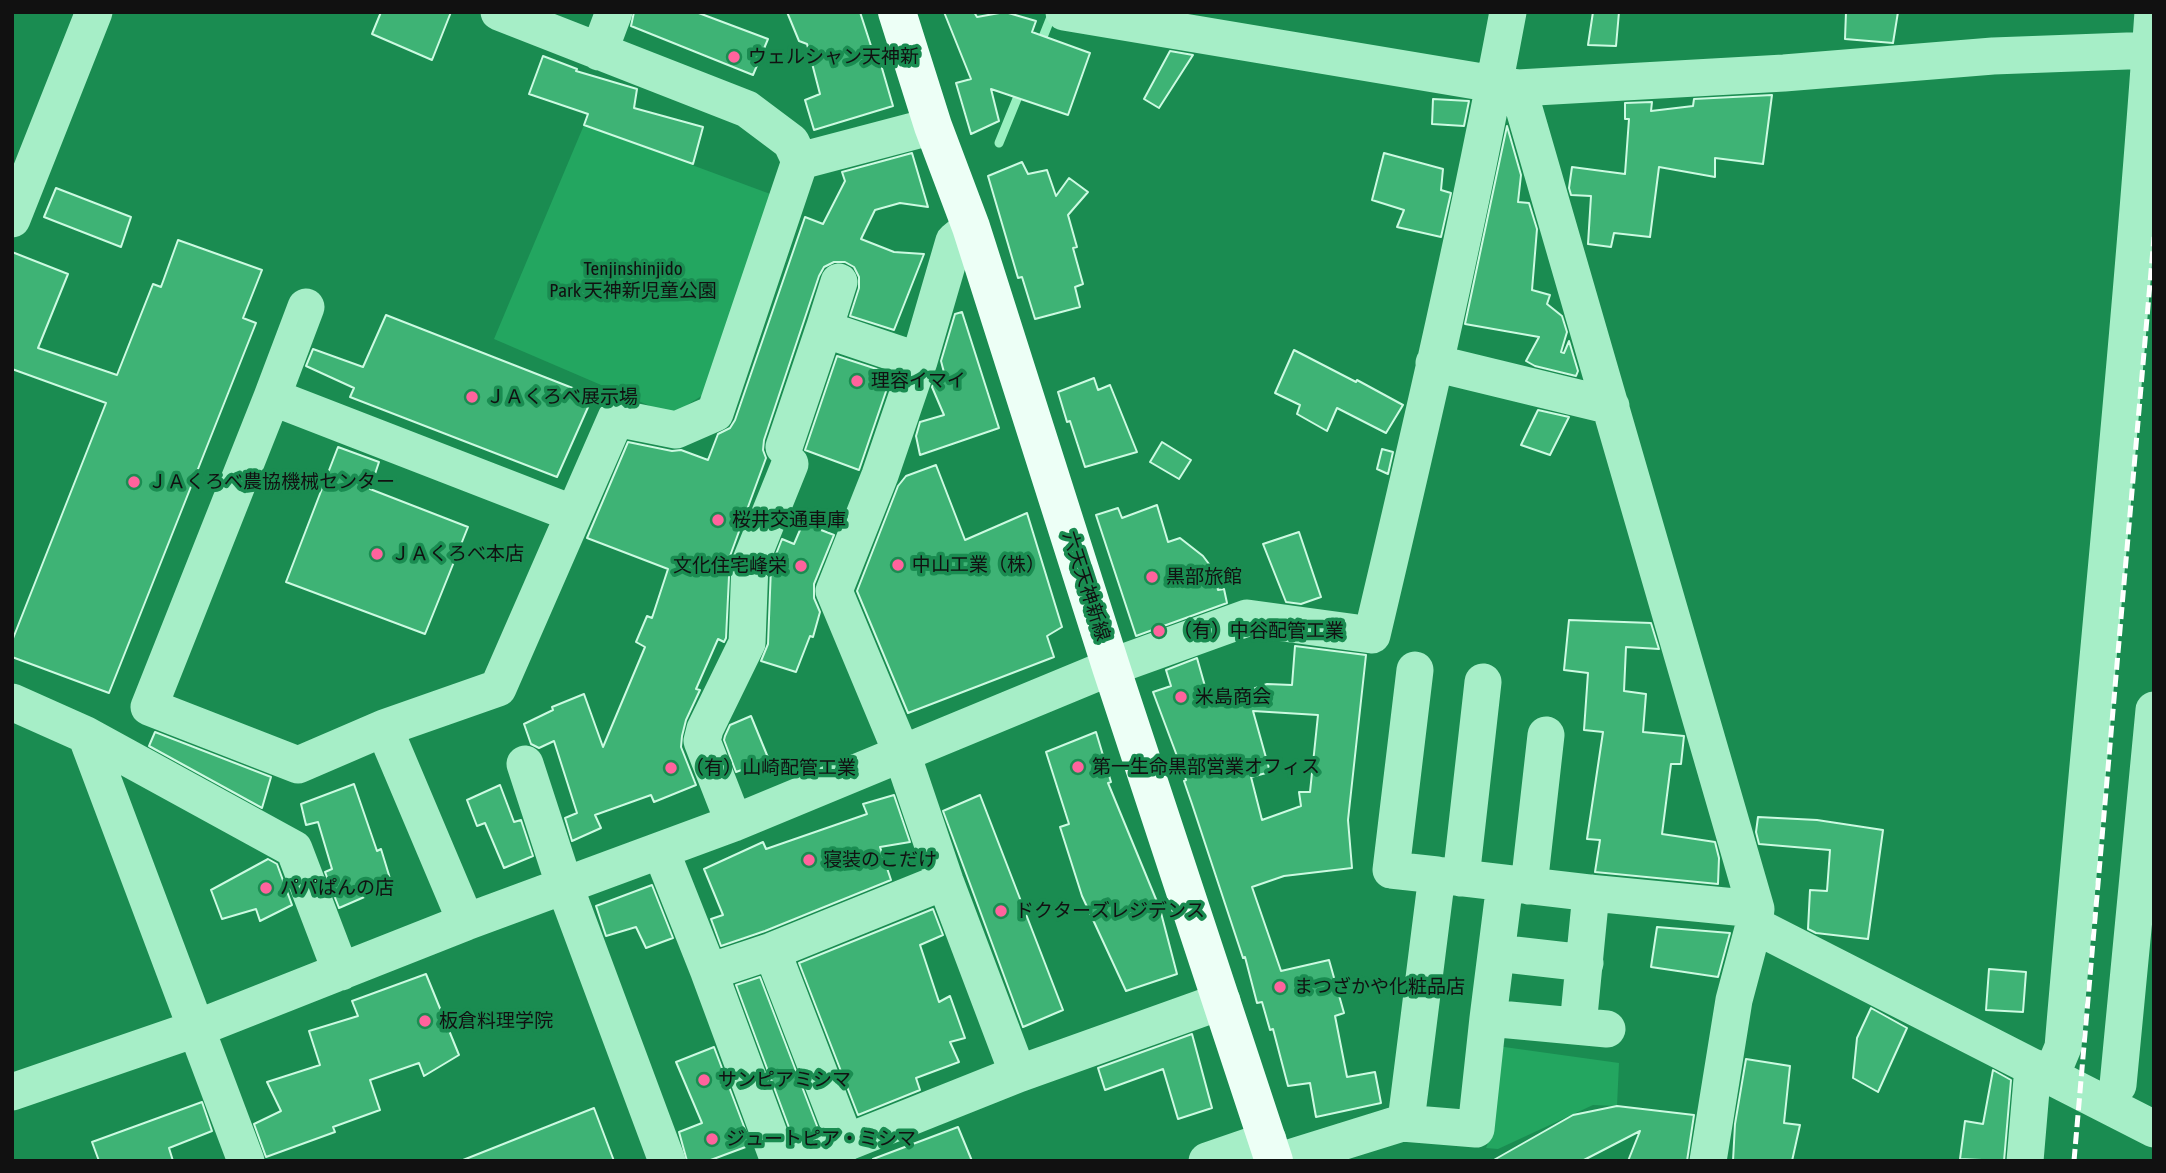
<!DOCTYPE html>
<html>
<head>
<meta charset="utf-8">
<style>
	body { margin:0 }
	#map { position:relative; width:2166px; height:1173px; overflow:hidden; background:#1a8c51; font-family:"Asap Condensed",sans-serif }
	canvas { display:block }
	.frame { position:absolute; inset:0; border:14px solid #111; pointer-events:none }
</style>
</head>
<body>
<div id="map">
<canvas width="2166" height="1173"></canvas>
<div class="frame"></div>
</div>
<script>
const context = document.querySelector('canvas').getContext('2d');
context.lineJoin = 'round';
function fillPath(path, color) {
  context.fillStyle = color;
  context.fill(path, 'evenodd');
}
function strokePath(path, color, width, dash) {
  context.strokeStyle = color;
  context.lineWidth = width;
  context.lineCap = dash ? 'butt' : 'round';
  context.setLineDash(dash || []);
  context.stroke(path);
}
function drawText(font, color, halo, rows, align = 'center') {
  context.font = font + ' "Asap Condensed","Noto Sans JP",sans-serif';
  context.lineWidth = 7;
  context.setLineDash([]);
  context.textBaseline = 'middle';
  context.strokeStyle = halo;
  context.fillStyle = color;
  for (const [text, x, y, turn = 0] of rows) {
    context.save();
    context.translate(x, y);
    context.rotate((+turn || 0) * Math.PI / 180);
    context.textAlign = isNaN(turn) ? turn : align;
    if (halo) context.strokeText(text, 0, 0);
    context.fillText(text, 0, 0);
    context.restore();
  }
}
fillPath(new Path2D(`
	M 584,125 L 773,195 L 703,395 L 671,415 L 494,339 Z
	M 1497,1046 L 1619,1063 L 1617,1106 L 1593,1105 L 1498,1149 L 1486,1148 L 1488,1143 Z`), '#23a660');
strokePath(new Path2D(`
	M 1039,47 L 1053,12
	M 999,143 L 1021,89`), '#99f0c0', 9);
const building = new Path2D(`
	M 381,12 L 451,12 L 432,60 L 372,34 Z
	M 634,12 L 696,12 L 768,39 L 753,75 L 631,26 Z
	M 787,12 L 860,12 L 873,52 L 877,51 L 893,106 L 814,130 L 805,100 L 820,94 L 807,44 L 799,41 Z
	M 944,12 L 974,12 L 977,17 L 1005,12 L 1036,21 L 1032,32 L 1090,53 L 1068,115 L 991,89 L 999,121 L 971,134 L 956,83 L 971,79 Z
	M 1593,12 L 1619,12 L 1616,46 L 1588,45 Z
	M 1846,12 L 1898,12 L 1893,43 L 1845,39 Z
	M 1170,51 L 1193,55 L 1159,108 L 1144,99 Z
	M 543,56 L 577,69 L 576,71 L 637,89 L 634,108 L 703,127 L 693,164 L 584,125 L 588,114 L 529,94 Z
	M 1772,95 L 1763,164 L 1715,158 L 1715,177 L 1659,167 L 1650,237 L 1614,233 L 1611,247 L 1588,244 L 1591,196 L 1571,195 L 1569,188 L 1572,167 L 1625,174 L 1629,119 L 1625,119 L 1625,103 L 1652,102 L 1651,111 L 1693,106 L 1694,99 Z
	M 1433,99 L 1469,101 L 1464,126 L 1432,124 Z
	M 1507,126 L 1521,175 L 1518,202 L 1529,203 L 1537,229 L 1532,290 L 1550,295 L 1547,304 L 1562,316 L 1567,332 L 1561,352 L 1564,353 L 1569,341 L 1578,371 L 1576,376 L 1535,366 L 1526,361 L 1539,337 L 1465,324 Z
	M 912,153 L 928,207 L 900,203 L 875,210 L 861,239 L 894,252 L 924,254 L 894,330 L 850,316 L 859,288 L 859,277 L 854,267 L 845,262 L 834,262 L 824,267 L 819,276 L 764,440 L 763,450 L 766,458 L 730,556 L 726,638 L 724,642 L 718,639 L 696,689 L 700,690 L 686,720 L 682,736 L 681,747 L 696,785 L 654,802 L 651,795 L 595,815 L 601,828 L 572,841 L 565,818 L 577,813 L 554,741 L 539,748 L 531,744 L 524,724 L 553,710 L 552,707 L 584,694 L 603,747 L 645,647 L 636,642 L 647,616 L 652,618 L 668,569 L 587,538 L 628,442 L 672,451 L 681,450 L 708,460 L 718,434 L 730,428 L 735,420 L 805,217 L 823,224 L 845,181 L 842,172 Z
	M 1384,153 L 1443,169 L 1441,190 L 1451,193 L 1441,237 L 1397,227 L 1404,210 L 1372,200 Z
	M 1022,162 L 1028,174 L 1047,170 L 1056,196 L 1069,178 L 1088,192 L 1068,215 L 1077,247 L 1073,248 L 1083,284 L 1075,287 L 1080,307 L 1035,319 L 1022,277 L 1018,278 L 988,176 Z
	M 56,188 L 131,217 L 121,247 L 44,217 Z
	M 178,240 L 262,270 L 243,318 L 256,323 L 109,693 L 12,657 L 12,641 L 106,403 L 12,369 L 12,252 L 68,274 L 38,348 L 117,375 L 153,284 L 161,287 Z
	M 962,312 L 999,428 L 920,455 L 916,436 L 920,422 L 944,415 L 932,387 L 936,377 L 946,380 L 941,361 L 955,314 Z
	M 386,315 L 593,396 L 557,477 L 350,397 L 354,388 L 306,366 L 313,349 L 363,367 Z
	M 1294,350 L 1356,382 L 1357,380 L 1403,405 L 1386,433 L 1337,408 L 1327,431 L 1297,414 L 1300,405 L 1275,393 Z
	M 837,356 L 892,374 L 859,470 L 805,450 Z
	M 1094,378 L 1098,390 L 1110,385 L 1137,452 L 1085,467 L 1070,421 L 1067,422 L 1058,392 Z
	M 1538,410 L 1569,417 L 1550,455 L 1521,445 Z
	M 1162,442 L 1191,460 L 1179,479 L 1150,462 Z
	M 338,447 L 379,462 L 370,489 L 468,527 L 425,634 L 286,582 Z
	M 1382,449 L 1393,452 L 1388,474 L 1377,469 Z
	M 936,465 L 965,540 L 1027,513 L 1062,627 L 1047,636 L 1054,657 L 908,713 L 857,591 L 898,486 L 906,476 Z
	M 1157,505 L 1168,542 L 1180,538 L 1203,556 L 1212,568 L 1218,590 L 1224,589 L 1227,603 L 1136,636 L 1096,515 L 1118,508 L 1122,518 Z
	M 803,523 L 834,535 L 814,584 L 814,598 L 820,612 L 813,637 L 810,636 L 796,672 L 761,661 L 768,644 L 771,567 L 782,539 L 794,544 Z
	M 1299,532 L 1321,597 L 1301,604 L 1286,602 L 1263,544 Z
	M 1569,620 L 1651,623 L 1659,649 L 1626,647 L 1624,691 L 1646,694 L 1643,732 L 1684,736 L 1681,764 L 1671,764 L 1662,834 L 1715,842 L 1719,858 L 1718,884 L 1595,872 L 1600,840 L 1587,839 L 1603,732 L 1584,730 L 1588,673 L 1564,670 Z
	M 1295,646 L 1366,655 L 1348,820 L 1352,868 L 1284,876 L 1252,887 L 1281,971 L 1329,960 L 1344,1013 L 1335,1016 L 1347,1077 L 1375,1072 L 1381,1103 L 1316,1117 L 1310,1083 L 1288,1086 L 1273,1029 L 1270,1030 L 1262,1002 L 1257,1003 L 1245,957 L 1243,958 L 1192,804 L 1184,781 L 1186,780 L 1153,692 L 1171,686 L 1166,670 L 1197,658 L 1210,704 L 1267,684 L 1292,685 ZM 1253,711 L 1318,715 L 1310,792 L 1299,792 L 1301,806 L 1262,820 L 1251,777 L 1270,772 Z
	M 751,716 L 769,760 L 736,772 L 724,740 L 725,736 L 730,725 Z
	M 155,732 L 271,777 L 262,808 L 149,746 Z
	M 1096,732 L 1111,782 L 1108,783 L 1160,909 L 1177,974 L 1126,991 L 1082,896 L 1060,827 L 1069,824 L 1046,752 Z
	M 354,784 L 377,851 L 381,849 L 392,885 L 339,908 L 325,872 L 332,869 L 318,822 L 306,825 L 301,804 Z
	M 500,785 L 514,822 L 521,820 L 533,856 L 504,868 L 485,823 L 477,826 L 467,800 Z
	M 894,795 L 910,842 L 880,847 L 891,880 L 765,931 L 721,946 L 711,919 L 723,915 L 704,869 L 763,842 L 766,849 L 867,814 L 863,804 Z
	M 980,795 L 1063,1010 L 1023,1027 L 943,811 Z
	M 1758,817 L 1817,820 L 1883,830 L 1868,939 L 1816,933 L 1808,929 L 1810,890 L 1827,891 L 1830,850 L 1759,844 L 1756,832 Z
	M 268,859 L 277,864 L 292,905 L 260,921 L 256,909 L 222,919 L 211,890 Z
	M 652,885 L 673,938 L 646,948 L 636,927 L 606,936 L 596,906 Z
	M 933,909 L 943,935 L 920,945 L 939,1002 L 950,996 L 965,1038 L 950,1042 L 959,1062 L 916,1078 L 920,1090 L 858,1115 L 799,963 Z
	M 1657,927 L 1730,933 L 1718,977 L 1651,967 Z
	M 1989,969 L 2026,972 L 2023,1012 L 1986,1010 Z
	M 426,974 L 459,1055 L 424,1076 L 419,1063 L 370,1080 L 380,1110 L 333,1127 L 335,1132 L 266,1157 L 254,1124 L 281,1111 L 267,1082 L 320,1065 L 309,1031 L 358,1016 L 352,1001 Z
	M 760,977 L 819,1131 L 794,1141 L 736,985 Z
	M 1871,1008 L 1907,1028 L 1878,1092 L 1853,1078 L 1857,1038 Z
	M 1192,1034 L 1212,1108 L 1178,1119 L 1163,1069 L 1105,1090 L 1098,1068 Z
	M 714,1047 L 751,1145 L 708,1161 L 687,1161 L 679,1132 L 702,1123 L 676,1062 Z
	M 1746,1059 L 1790,1066 L 1784,1123 L 1800,1125 L 1792,1161 L 1733,1161 L 1735,1124 Z
	M 1993,1070 L 2011,1080 L 2004,1161 L 1960,1159 L 1965,1121 L 1983,1124 Z
	M 202,1102 L 212,1131 L 169,1148 L 173,1161 L 99,1161 L 92,1142 Z
	M 1617,1106 L 1694,1115 L 1687,1161 L 1628,1161 L 1640,1131 L 1582,1161 L 1492,1161 L 1573,1115 Z
	M 594,1108 L 614,1161 L 463,1161 L 463,1160 Z
	M 958,1127 L 972,1161 L 874,1161 L 873,1159 Z`);
fillPath(building, '#3eb375');
strokePath(building, '#ccfae1', 2);
strokePath(new Path2D(`
	M 499,12 L 747,109 L 791,142 L 800,161
	M 1064,12 L 1518,88 L 1784,73 L 1993,56 L 2154,50
	M 599,52 L 614,12
	M 1518,88 L 1756,909 L 1754,925 L 1734,1000 L 1708,1161
	M 12,219 L 94,12
	M 971,227 L 954,241 L 919,361 L 880,475 L 834,591 L 902,754 L 945,881 L 1018,1074
	M 839,282 L 824,329 L 919,361
	M 1434,363 L 1611,406
	M 272,397 L 306,307
	M 784,447 L 824,329
	M 1415,670 L 1391,870 L 1437,875
	M 12,702 L 86,735 L 246,1161
	M 384,728 L 298,765 L 149,707 L 272,397 L 574,514
	M 86,735 L 294,849 L 341,972
	M 525,764 L 565,887 L 667,1161
	M 734,823 L 702,741 L 705,729 L 747,643 L 750,563 L 790,464
	M 661,851 L 709,972 L 772,951
	M 1461,878 L 1483,682
	M 1505,883 L 1488,1018 L 1607,1029
	M 1529,886 L 1546,735
	M 466,922 L 384,728 L 498,688 L 616,418 L 676,430 L 715,413 L 800,161 L 933,126
	M 1754,925 L 2154,1129
	M 1497,953 L 1585,963
	M 709,972 L 779,1161
	M 1578,1026 L 1591,893
	M 2051,1076 L 2063,1047 C 2092,702 2129,358 2153,12
	M 2118,1085 L 2154,710
	M 12,1092 L 195,1029 L 466,922 L 734,823 L 1111,667 L 1247,618 L 1372,635 C 1421,428 1469,221 1508,12
	M 1402,1123 L 1476,1129 L 1488,1018
	M 846,1143 L 772,951 L 945,881
	M 800,1161 L 1018,1074 L 1222,1001
	M 1207,1161 L 1268,1140
	M 1280,1161 L 1402,1123 L 1407,1113 L 1437,875 L 1591,893 L 1756,909
	M 2025,1161 L 2033,1067`), '#a6eec7', 37);
strokePath(new Path2D(`
	M 897,12 L 933,126 L 971,227 L 1111,667 L 1274,1161`), '#edfff6', 38);
strokePath(new Path2D(`
	M 2074,1161 L 2154,237`), '#fff', 5, [12, 5]);
for (const [x, y, r, color] of [
	[734,57,7,"#ff639d"],
	[857,381,7,"#ff639d"],
	[472,397,7,"#ff639d"],
	[134,482,7,"#ff639d"],
	[718,520,7,"#ff639d"],
	[377,554,7,"#ff639d"],
	[898,565,7,"#ff639d"],
	[801,566,7,"#ff639d"],
	[1152,577,7,"#ff639d"],
	[1159,631,7,"#ff639d"],
	[1181,697,7,"#ff639d"],
	[1078,767,7,"#ff639d"],
	[671,768,7,"#ff639d"],
	[809,860,7,"#ff639d"],
	[266,888,7,"#ff639d"],
	[1001,911,7,"#ff639d"],
	[1280,987,7,"#ff639d"],
	[425,1021,7,"#ff639d"],
	[704,1080,7,"#ff639d"],
	[712,1139,7,"#ff639d"]
]) {
  const dot = new Path2D();
  dot.arc(x, y, r, 0, 2 * Math.PI);
  context.fillStyle = color;
  context.fill(dot);
  strokePath(dot, '#1a8c51', 2.5);
}
drawText('19px', '#111', '#1a8c51', [
	["ウェルシャン天神新",748,57],
	["理容イマイ",871,381],
	["ＪＡくろべ展示場",486,397],
	["ＪＡくろべ農協機械センター",148,482],
	["桜井交通車庫",732,520],
	["ＪＡくろべ本店",391,554],
	["中山工業（株）",912,565],
	["文化住宅峰栄",787,566,"right"],
	["黒部旅館",1166,577],
	["（有）中谷配管工業",1173,631],
	["米島商会",1195,697],
	["第一生命黒部営業オフィス",1092,767],
	["（有）山崎配管工業",685,768],
	["寝装のこだけ",823,860],
	["パパぱんの店",280,888],
	["ドクターズレジデンス",1015,911],
	["まつざかや化粧品店",1294,987],
	["板倉料理学院",439,1021],
	["サンピアミシマ",718,1080],
	["ジュートピア・ミシマ",726,1139]
], 'left');
drawText('19px', '#111', '#1a8c51', [
	["Tenjinshinjido",633,269],
	["Park 天神新児童公園",633,291]
]);
drawText('19px', '#111', '#1a8c51', [
	["六天天神新線",1086,586,72]
]);
</script>
</body>
</html>
